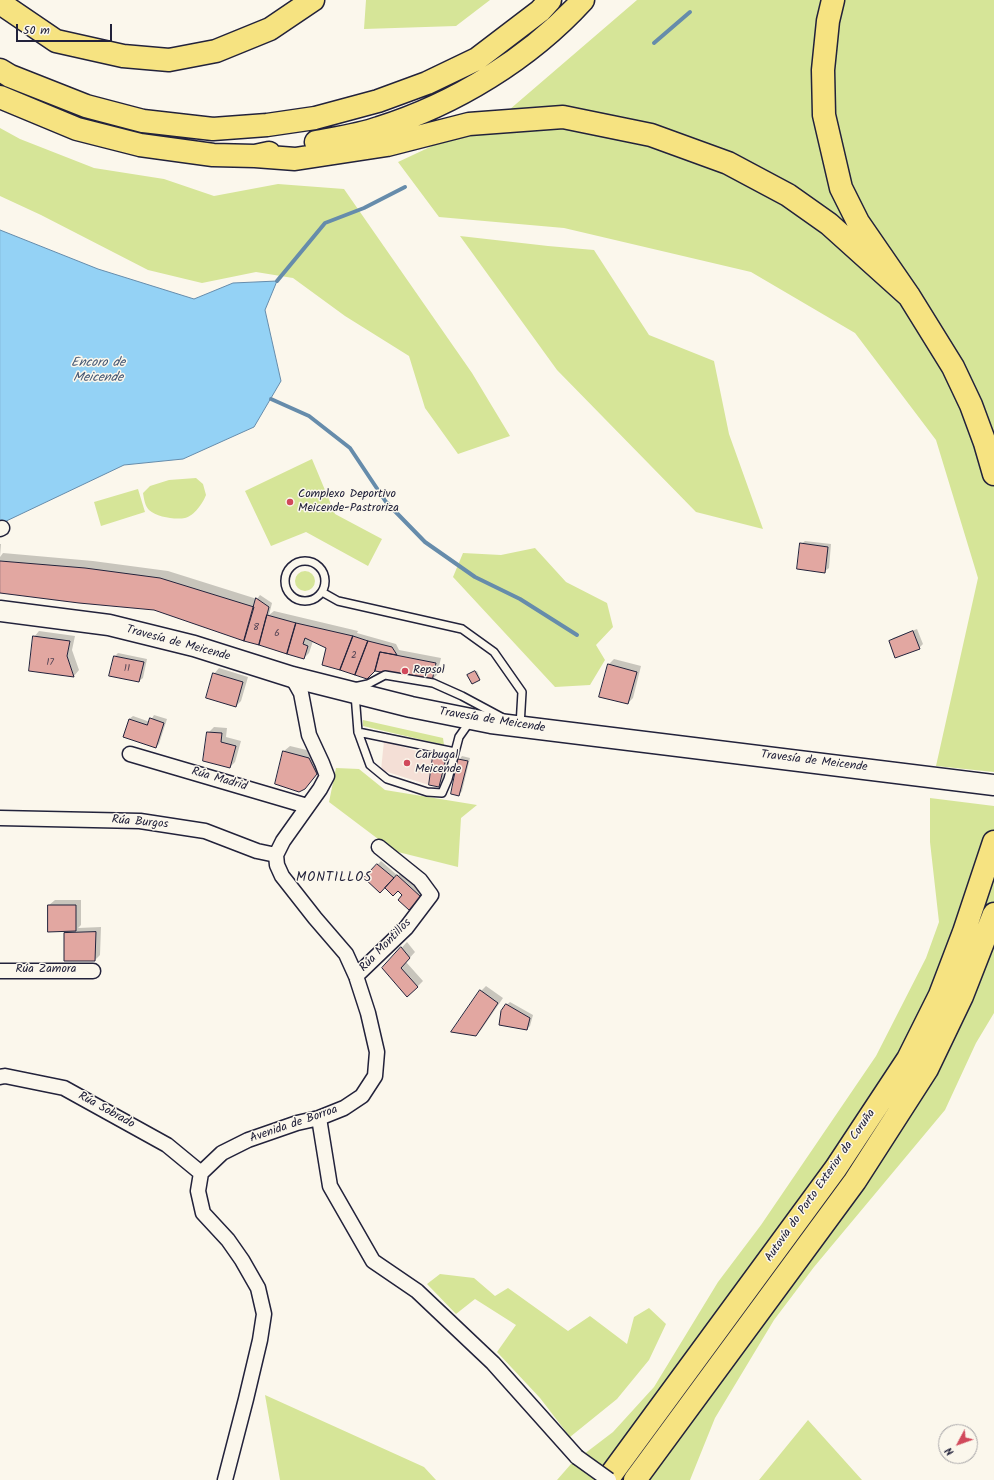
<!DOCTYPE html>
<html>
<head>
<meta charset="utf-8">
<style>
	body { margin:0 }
	#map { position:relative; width:994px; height:1480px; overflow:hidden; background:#fbf7ec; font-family:Kalam,sans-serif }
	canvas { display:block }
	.north { position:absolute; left:938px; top:1424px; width:40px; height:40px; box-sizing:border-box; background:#fbf7ec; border:1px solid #a4a2a5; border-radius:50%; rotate:229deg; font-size:11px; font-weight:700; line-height:16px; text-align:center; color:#22223b }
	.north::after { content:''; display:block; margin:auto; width:14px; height:18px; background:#d1495b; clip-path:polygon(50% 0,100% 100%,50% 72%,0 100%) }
	.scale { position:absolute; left:16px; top:24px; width:96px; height:18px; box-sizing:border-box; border:2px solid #22223b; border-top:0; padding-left:5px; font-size:12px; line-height:14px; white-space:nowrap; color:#22223b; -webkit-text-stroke:3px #fbf7ec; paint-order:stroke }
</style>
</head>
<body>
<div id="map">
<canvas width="994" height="1480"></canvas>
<div class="north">N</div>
<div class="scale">50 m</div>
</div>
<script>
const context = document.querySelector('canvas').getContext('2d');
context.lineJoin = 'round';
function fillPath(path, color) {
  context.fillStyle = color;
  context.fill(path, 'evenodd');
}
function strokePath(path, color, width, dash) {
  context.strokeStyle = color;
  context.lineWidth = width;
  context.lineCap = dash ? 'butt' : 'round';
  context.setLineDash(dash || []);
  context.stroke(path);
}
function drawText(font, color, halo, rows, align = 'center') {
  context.font = font + ' Kalam,sans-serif';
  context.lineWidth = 3;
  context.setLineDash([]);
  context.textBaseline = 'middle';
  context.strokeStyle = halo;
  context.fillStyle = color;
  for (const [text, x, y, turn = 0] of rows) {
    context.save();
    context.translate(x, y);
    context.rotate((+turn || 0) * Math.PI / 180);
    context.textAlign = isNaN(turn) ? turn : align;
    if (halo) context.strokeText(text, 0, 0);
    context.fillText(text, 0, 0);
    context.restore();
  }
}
fillPath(new Path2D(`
	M 384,741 L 433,756 L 429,785 L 381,770 Z`), '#f4dfd6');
fillPath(new Path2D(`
	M 366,0 L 490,0 L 456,26 L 364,29 Z
	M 637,0 L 994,0 L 994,772 L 936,766 L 978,578 L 936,440 L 855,333 L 751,272 L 564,228 L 439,217 L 398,162 L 509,110 Z
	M 0,128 L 20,139 L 94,168 L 164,179 L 214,196 L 278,184 L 344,189 L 472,373 L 510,436 L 458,454 L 425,408 L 409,356 L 345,316 L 293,278 L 256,272 L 202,283 L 148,270 L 41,215 L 0,196 Z
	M 460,236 L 548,246 L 594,250 L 649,335 L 714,361 L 729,434 L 763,529 L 696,512 L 557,370 Z
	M 312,459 L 335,514 L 382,539 L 368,566 L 306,532 L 271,546 L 245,491 Z
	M 196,478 L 203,484 L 206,495 C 203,503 194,516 185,518 C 175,520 157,517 149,510 C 145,506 144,499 143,493 L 150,486 L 169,480 Z
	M 138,489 L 145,512 L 101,526 L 94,502 Z
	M 535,548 L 566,582 L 607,603 L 613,627 L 596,645 L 605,660 L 590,685 L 555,687 L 453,577 L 463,553 L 501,555 Z
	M295 581a10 10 0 1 1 20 0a10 10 0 1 1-20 0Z
	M 363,720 L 443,738 L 444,745 L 363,726 Z
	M 336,768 L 359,769 L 385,790 L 477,805 L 461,818 L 458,867 L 394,851 L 329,802 Z
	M 930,798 L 994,806 L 994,1013 L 976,1043 L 945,1110 L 814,1267 L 774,1320 L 715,1418 L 690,1480 L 557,1480 L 571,1464 L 613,1432 L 654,1387 L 718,1282 L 761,1225 L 876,1056 L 926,958 L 939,922 L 930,842 Z
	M 440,1274 L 474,1278 L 495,1296 L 508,1288 L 568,1331 L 590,1316 L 627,1344 L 634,1317 L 649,1308 L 666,1324 L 649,1360 L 617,1399 L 570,1437 L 540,1398 L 497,1352 L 516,1325 L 475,1299 L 456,1314 L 427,1284 Z
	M 265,1395 L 424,1467 L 436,1480 L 280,1480 Z
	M 808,1420 L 862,1480 L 759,1480 Z`), '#d6e598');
const water = new Path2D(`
	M 0,230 L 98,269 L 194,299 L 233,283 L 277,281 L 265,310 L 281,381 L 254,427 L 183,459 L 124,465 L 0,524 Z`);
fillPath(water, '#94d2f5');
strokePath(water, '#668cab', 1);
fillPath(new Path2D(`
	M 805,541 L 831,544 L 829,568 L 825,571 L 801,544 Z
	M 0,544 L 1,544 L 0,557 L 3,553 L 93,561 L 168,571 L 257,599 L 260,595 L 272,603 L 269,615 L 274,611 L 358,631 L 357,633 L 396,644 L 399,650 L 441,658 L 437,675 L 431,680 L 375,670 L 313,641 L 309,653 L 304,658 L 154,609 L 0,592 Z
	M 917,629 L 923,644 L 919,648 L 890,641 L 893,638 Z
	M 39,631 L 75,636 L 72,650 L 79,670 L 74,676 L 30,670 L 34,637 Z
	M 118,653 L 147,659 L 143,678 L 139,681 L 115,656 Z
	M 614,659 L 641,666 L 633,698 L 628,703 L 609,664 Z
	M 219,668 L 248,677 L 241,701 L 236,706 L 214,674 Z
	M 477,671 L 480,678 L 479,680 L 470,674 Z
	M 154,715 L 167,719 L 159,744 L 156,747 L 129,719 L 133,716 L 150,722 Z
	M 214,727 L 227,728 L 226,737 L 241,741 L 235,762 L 230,767 L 208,733 Z
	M 290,746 L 315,752 L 322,768 L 304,789 L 276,784 L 284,751 Z
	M 437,753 L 448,755 L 442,783 L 439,786 L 434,756 Z
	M 462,756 L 470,758 L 462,791 L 459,795 L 459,760 Z
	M 381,861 L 398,876 L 401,872 L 424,893 L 413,906 L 398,890 L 393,894 L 385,887 L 365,878 Z
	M 55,900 L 81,900 L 81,925 L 78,928 L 101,927 L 100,955 L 95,960 L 65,933 L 68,930 L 49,931 L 49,905 Z
	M 407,942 L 415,952 L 406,962 L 423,981 L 417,987 L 383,968 Z
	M 486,986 L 503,998 L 481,1030 L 475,1035 L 453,1031 L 481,991 Z
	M 510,1002 L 533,1015 L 530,1026 L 527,1029 L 506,1005 Z`), '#0003');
strokePath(new Path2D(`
	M 654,43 L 690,12
	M 277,281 L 325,223 L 364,208 L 405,187
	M 271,399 L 309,416 L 350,448 L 386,502 L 425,542 L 475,577 L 520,599 L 577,635`), '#668cab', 4);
const building = new Path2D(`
	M 800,543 L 828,547 L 825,573 L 797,569 Z
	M 0,561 L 85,568 L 160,578 L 254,607 L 244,641 L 154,610 L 79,603 L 0,593 Z
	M 256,598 L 269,607 L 259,645 L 244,641 Z
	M 267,615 L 296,623 L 287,654 L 259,645 Z
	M 296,623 L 353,636 L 340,670 L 322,665 L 326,648 L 305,638 L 303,644 L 308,646 L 304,659 L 287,654 Z
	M 913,631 L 920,649 L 895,658 L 889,641 Z
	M 33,636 L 70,641 L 67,656 L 74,677 L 29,671 Z
	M 353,636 L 368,641 L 355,675 L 340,670 Z
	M 368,641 L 392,647 L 397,655 L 380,652 L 375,671 L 367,679 L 355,675 Z
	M 380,652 L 436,663 L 432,681 L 375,671 Z
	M 114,656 L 144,662 L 139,682 L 109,676 Z
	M 608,664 L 637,672 L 628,704 L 599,697 Z
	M 475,671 L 480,680 L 472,684 L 467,675 Z
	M 213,673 L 243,682 L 236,707 L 206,698 Z
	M 150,718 L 164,723 L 156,748 L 123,737 L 129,719 L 147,725 Z
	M 207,732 L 222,733 L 221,742 L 236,746 L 230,768 L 203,761 Z
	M 283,751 L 309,758 L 317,774 L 305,789 L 299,792 L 275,784 Z
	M 433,756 L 446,758 L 439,787 L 429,785 Z
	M 458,759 L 468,761 L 459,796 L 451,794 Z
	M 377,864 L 394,878 L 380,893 L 364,878 Z
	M 397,875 L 421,897 L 409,910 L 398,900 L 402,895 L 398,891 L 393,896 L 385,888 Z
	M 48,905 L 76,905 L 76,931 L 48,932 Z
	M 96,932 L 95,961 L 64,961 L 64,933 Z
	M 401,947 L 410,958 L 401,968 L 418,987 L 407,997 L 382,968 Z
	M 480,990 L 498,1003 L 476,1036 L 451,1032 Z
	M 506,1004 L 530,1018 L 527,1030 L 499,1025 L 501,1011 Z`);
fillPath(building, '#e2a7a1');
strokePath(building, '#22223b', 1);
const service = new Path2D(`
	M285 581a20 20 0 1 1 40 0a20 20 0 1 1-40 0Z
	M 322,592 L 338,601 L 462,629 L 494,652 L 522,692 L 520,726
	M 354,687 L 368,684 L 385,675 L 433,683 L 462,696 L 503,718
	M 355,694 L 358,732 L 370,765 L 387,779 L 427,792 L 442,793 L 448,779 L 459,737 L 471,720
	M 358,732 L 455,752`);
const minor = new Path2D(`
	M 0,529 L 2,528
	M 130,754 L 307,806
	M 0,818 L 140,821 L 205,831 L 257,851 L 276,855
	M 0,971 L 93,971
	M 356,976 L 406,928 L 431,895 L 420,880 L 379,847
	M 0,1077 L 5,1076 L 64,1088 L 167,1145 L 201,1173
	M 319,1118 L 330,1186 L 373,1261 L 417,1291 L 493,1363 L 577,1457
	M 225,1480 L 246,1399 L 260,1340 L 264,1314 L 258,1288 L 242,1260 L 228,1240 L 203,1213 L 198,1191 L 201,1173 L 222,1153 L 248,1140 L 297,1123 L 319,1118 L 344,1108 L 362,1096 L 375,1076 L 377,1052 L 368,1013 L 356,976 L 346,954 L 315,918 L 282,876 L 277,865 L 276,855 L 283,841 L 320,789 L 327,776 L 322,763 L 309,735 L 301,693 L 292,677`);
const secondary = new Path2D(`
	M 0,611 L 109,625 L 194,646 L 292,677 L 411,707 L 491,723 L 994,785`);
const primary = new Path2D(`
	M 0,3 L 56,41 L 123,56 L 169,60 L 216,51 L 270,29 L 313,0`);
const motorway = new Path2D(`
	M 833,0 L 828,21 L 823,70 L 824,115 L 841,188 L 858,222 L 909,296 L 953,367 L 971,405 L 985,443 L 994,474
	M 0,70 L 10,76 L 86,106 L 143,121 L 213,129 L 267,125 L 315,118 L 378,101 L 427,83 L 477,59 L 540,11 L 550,0
	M 0,97 L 77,129 L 140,145 L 213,155 L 255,156 L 269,153
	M 316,142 C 337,138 359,135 379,128 C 455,104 529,59 583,0
	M 255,156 L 295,159 L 387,145 L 469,124 L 563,117 L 651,135 L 728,163 L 788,195 L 829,224 L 909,296
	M 607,1480 L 836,1168 L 908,1059 L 940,995 L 964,932 L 994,842
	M 635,1480 L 855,1181 L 927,1069 L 962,996 L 994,914`);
strokePath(service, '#22223b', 10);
strokePath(minor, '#22223b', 17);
strokePath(secondary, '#22223b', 23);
strokePath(primary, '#22223b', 25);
strokePath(motorway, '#22223b', 25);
strokePath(service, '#fbf7ec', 7);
strokePath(minor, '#fbf7ec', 14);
strokePath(secondary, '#fbf7ec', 20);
strokePath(primary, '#f6e381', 22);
strokePath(motorway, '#f6e381', 22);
const minorBridge = new Path2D(`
	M 577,1457 L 609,1480`);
strokePath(minorBridge, '#22223b', 17, []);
strokePath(minorBridge, '#fbf7ec', 14);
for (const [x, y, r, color] of [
	[290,502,4,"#d1495b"],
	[405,671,4,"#d1495b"],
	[407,763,4,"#d1495b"]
]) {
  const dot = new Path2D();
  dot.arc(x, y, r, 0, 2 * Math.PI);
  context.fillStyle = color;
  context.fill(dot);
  strokePath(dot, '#fbf7ec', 1.5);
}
drawText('10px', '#524354', null, [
	["8",256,628],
	["6",277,634],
	["2",354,656],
	["17",50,663],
	["11",127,669]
]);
drawText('12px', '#22223b', '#fbf7ec', [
	["Complexo Deportivo",298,495],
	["Meicende-Pastroriza",298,509],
	["Repsol",413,671],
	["Carbugal",415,756],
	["Meicende",415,770]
], 'left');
drawText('12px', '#22223b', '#fbf7ec', [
	["Travesía de Meicende",178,644,15],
	["Travesía de Meicende",492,721,9],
	["Travesía de Meicende",814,762,7],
	["Rúa Madrid",219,780,16],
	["Rúa Burgos",140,823,5],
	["Rúa Montillos",386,946,-46],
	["Rúa Zamora",46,970],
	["Rúa Sobrado",106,1111,29],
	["Avenida de Borroa",294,1125,-19],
	["Autovía do Porto Exterior da Coruña",821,1186,-55]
]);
drawText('italic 13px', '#445773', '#fbf7ec', [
	["Encoro de",98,364],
	["Meicende",98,379]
]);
context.letterSpacing = '1px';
drawText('13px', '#22223b', '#fbf7ec', [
	["MONTILLOS",334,879]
]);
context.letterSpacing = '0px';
</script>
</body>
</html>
